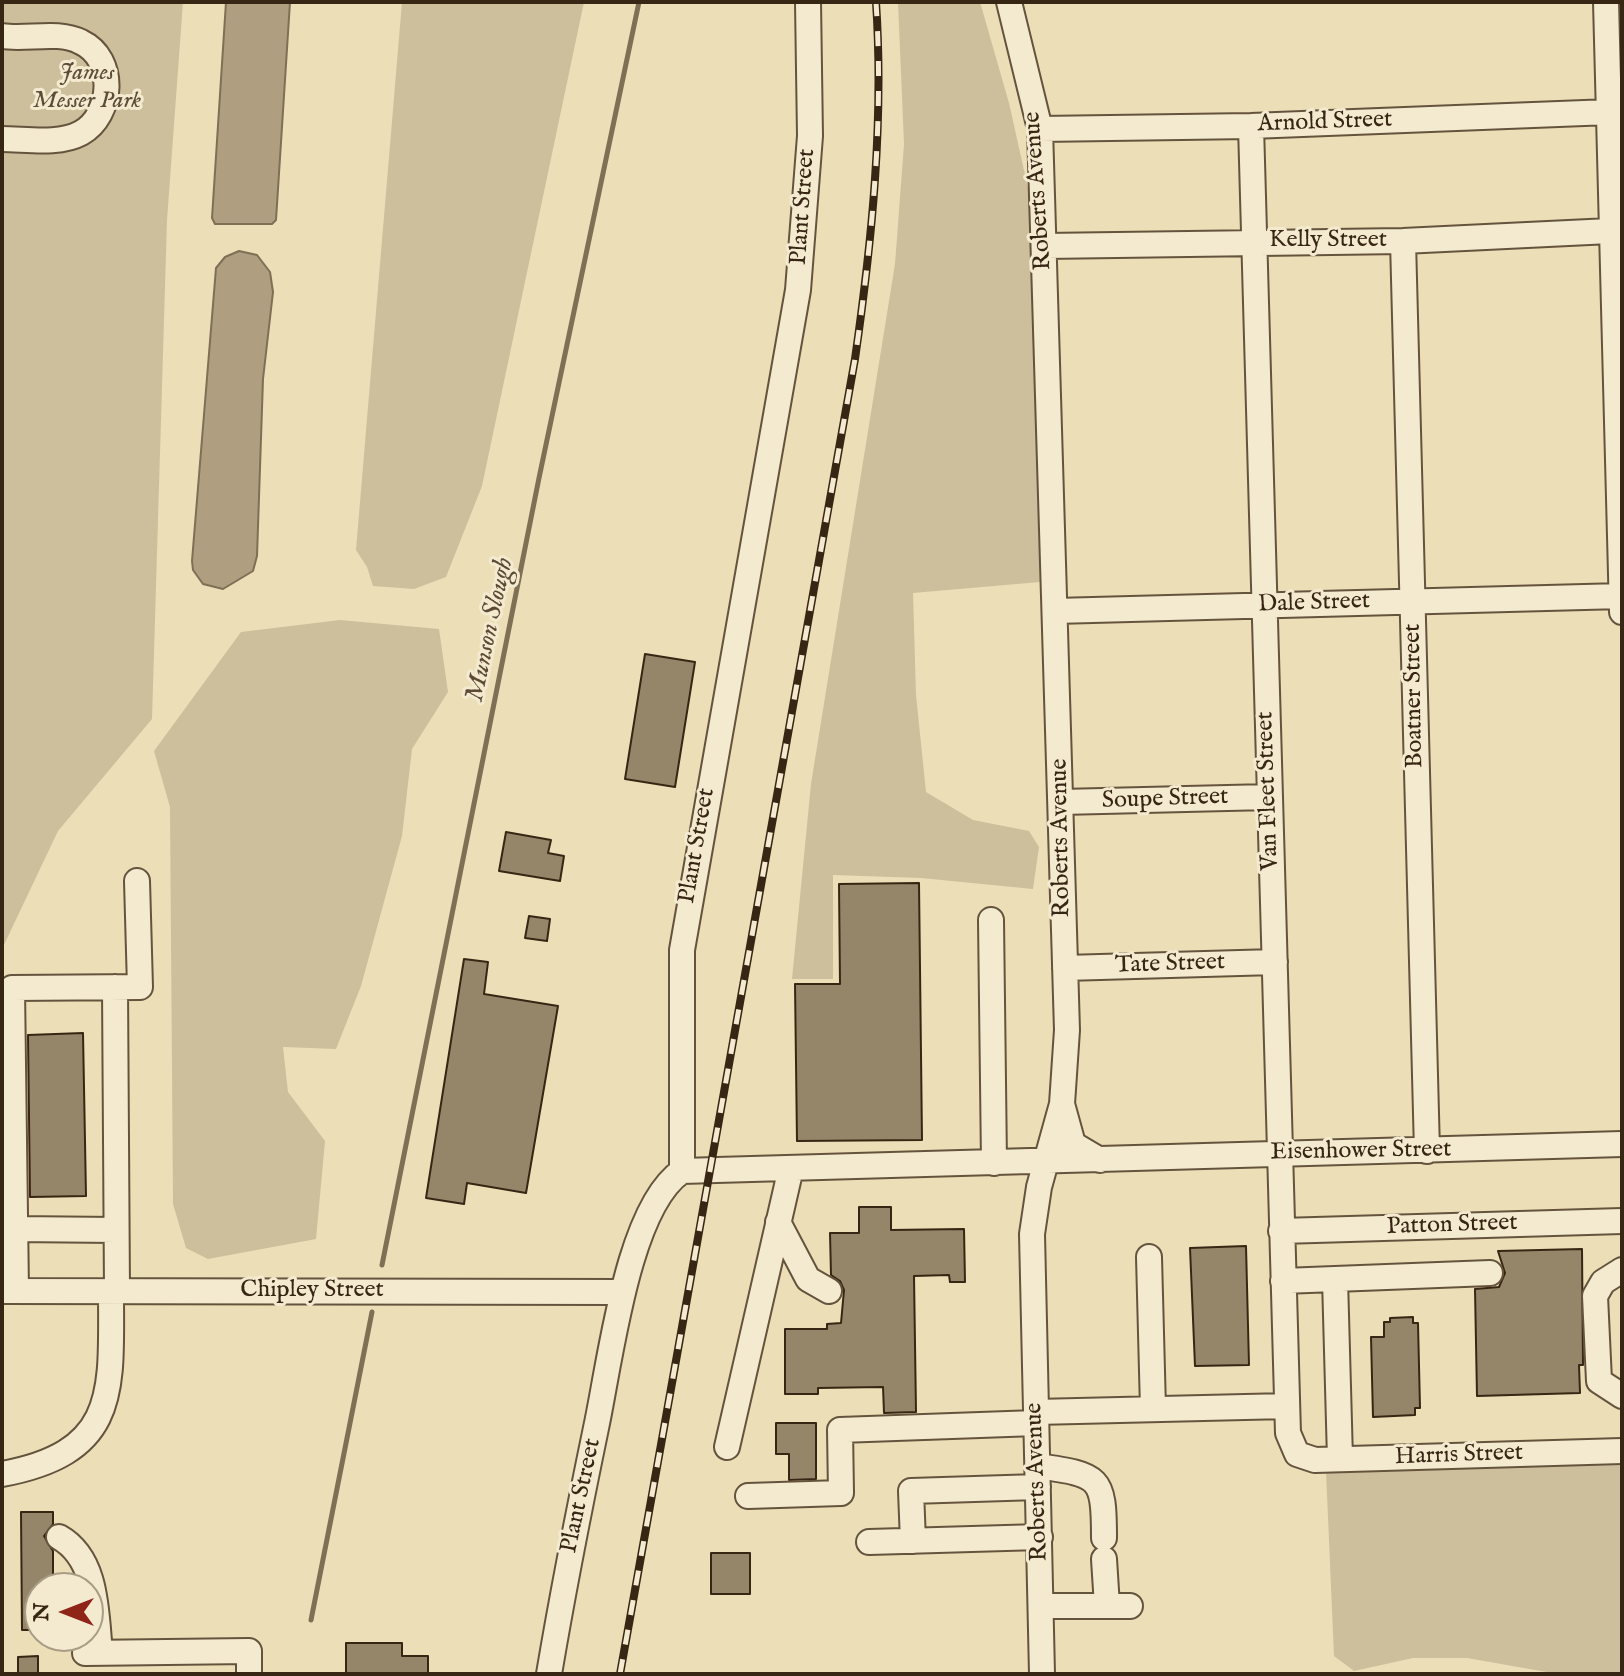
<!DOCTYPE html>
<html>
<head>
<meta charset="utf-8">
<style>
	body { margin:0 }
	#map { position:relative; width:1624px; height:1676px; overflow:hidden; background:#ecdeb7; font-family:"IM FELL English",serif }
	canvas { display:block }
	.frame { position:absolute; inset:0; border:4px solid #382614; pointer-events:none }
	.north { position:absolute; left:24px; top:1572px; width:80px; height:80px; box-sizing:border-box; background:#f3ead0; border:2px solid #a89c85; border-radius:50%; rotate:270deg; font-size:22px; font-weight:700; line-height:32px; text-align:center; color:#382614 }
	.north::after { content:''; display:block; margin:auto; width:28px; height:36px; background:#8f2418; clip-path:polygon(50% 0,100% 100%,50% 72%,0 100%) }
</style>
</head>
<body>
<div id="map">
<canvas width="1624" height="1676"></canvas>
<div class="frame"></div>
<div class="north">N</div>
</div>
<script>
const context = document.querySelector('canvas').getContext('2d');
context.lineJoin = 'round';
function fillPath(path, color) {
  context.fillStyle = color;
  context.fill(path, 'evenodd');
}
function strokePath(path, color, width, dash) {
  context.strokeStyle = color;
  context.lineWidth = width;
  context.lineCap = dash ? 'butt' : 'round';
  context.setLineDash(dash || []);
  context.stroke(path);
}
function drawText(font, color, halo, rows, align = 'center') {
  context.font = font + ' "IM FELL English",serif';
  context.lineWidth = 6;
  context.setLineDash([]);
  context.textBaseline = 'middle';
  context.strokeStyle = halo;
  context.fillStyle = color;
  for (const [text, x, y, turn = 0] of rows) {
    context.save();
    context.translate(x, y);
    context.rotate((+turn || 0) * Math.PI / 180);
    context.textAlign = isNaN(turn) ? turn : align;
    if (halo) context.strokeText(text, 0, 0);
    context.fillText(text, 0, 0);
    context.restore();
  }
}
fillPath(new Path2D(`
	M 2,2 L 183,2 L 167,220 L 152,719 L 58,831 L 2,949 Z
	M 402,2 L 584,2 L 482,486 L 446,577 L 414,589 L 373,586 L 367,567 L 356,550 Z
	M 898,2 L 980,2 L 1009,103 L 1038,233 L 1040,582 L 913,593 L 916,695 L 926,792 L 973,820 L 1029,831 L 1039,847 L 1033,889 L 921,878 L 833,875 L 833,979 L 792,979 L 811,784 L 895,264 L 904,144 Z
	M 340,620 L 439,629 L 448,692 L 412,749 L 402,836 L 361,986 L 336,1049 L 283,1047 L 288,1092 L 325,1141 L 316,1239 L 208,1259 L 186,1248 L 173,1204 L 170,807 L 154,751 L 241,632 Z
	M 1622,1454 L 1622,1674 L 1558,1674 L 1467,1658 L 1413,1658 L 1354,1671 L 1334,1656 L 1326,1471 Z`), '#cdbf9b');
const water = new Path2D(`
	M 226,2 L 290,2 L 276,220 L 272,224 L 215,224 L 212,218 Z
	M 239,251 L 257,255 L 270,272 L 273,292 L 263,379 L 257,556 L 253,571 L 223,589 L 203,584 L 193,570 L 192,561 L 216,268 L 225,257 Z`);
fillPath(water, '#af9f80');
strokePath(water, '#7f6f55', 2);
strokePath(new Path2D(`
	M 382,1265 L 539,478 L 639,2
	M 311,1620 L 372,1312`), '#7f6f55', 5);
const building = new Path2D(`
	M 645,654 L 695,662 L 675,787 L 625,779 Z
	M 506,832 L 551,840 L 548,853 L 564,856 L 560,881 L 499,871 Z
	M 919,883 L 922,1140 L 797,1141 L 795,984 L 840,984 L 839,884 Z
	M 529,916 L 550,919 L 547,941 L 525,938 Z
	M 464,959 L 488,962 L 484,994 L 558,1006 L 526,1193 L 467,1183 L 464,1204 L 426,1198 Z
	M 83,1033 L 86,1196 L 30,1197 L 28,1035 Z
	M 859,1207 L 891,1207 L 891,1230 L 964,1229 L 965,1282 L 950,1282 L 949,1275 L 914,1276 L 916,1412 L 884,1413 L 883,1387 L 818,1388 L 818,1394 L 785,1394 L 785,1329 L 827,1329 L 827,1324 L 841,1323 L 844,1290 L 840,1281 L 831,1275 L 830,1233 L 859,1233 Z
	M 1246,1246 L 1249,1365 L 1195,1366 L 1190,1248 Z
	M 1582,1249 L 1583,1365 L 1579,1365 L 1580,1393 L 1477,1396 L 1475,1289 L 1499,1287 L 1505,1273 L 1498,1251 Z
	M 1413,1317 L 1413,1323 L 1418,1323 L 1420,1408 L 1415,1408 L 1415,1415 L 1373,1417 L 1371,1337 L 1384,1337 L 1384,1322 L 1390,1322 L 1390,1318 Z
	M 776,1423 L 816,1423 L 816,1479 L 789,1480 L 789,1454 L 776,1454 Z
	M 21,1512 L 53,1512 L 53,1524 L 44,1536 L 53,1551 L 53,1588 L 40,1588 L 40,1630 L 22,1630 Z
	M 711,1553 L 750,1553 L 750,1594 L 711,1594 Z
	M 346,1643 L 402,1643 L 402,1656 L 428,1656 L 428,1674 L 346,1674 Z
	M 38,1656 L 38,1674 L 18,1674 L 18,1657 Z`);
fillPath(building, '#968669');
strokePath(building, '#382614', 2);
const minor = new Path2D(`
	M 1009,2 L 1040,129 L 1067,1030 L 1062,1104 L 1039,1187 L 1032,1234 L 1042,1674
	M 1606,2 L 1622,612
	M 2,36 C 27,40 58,30 81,42 C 117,59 113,115 81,133 C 59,145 26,139 2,139
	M 1251,126 L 1288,1433 L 1297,1454 L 1315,1460 L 1622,1451
	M 1040,129 L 1251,126 L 1610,112
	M 1403,241 L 1427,1151
	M 1045,246 L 1403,241 L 1610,231
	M 1055,611 L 1622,596
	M 1061,802 L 1269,797
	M 991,920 L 994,1163
	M 1065,968 L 1275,962
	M 115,987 L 117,1291
	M 1062,1104 L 1073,1144 L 1100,1160
	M 682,1171 L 682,950 L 798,290 L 810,136 L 808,2
	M 682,1171 L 1622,1144
	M 778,1222 L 808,1279 L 829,1291
	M 15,1229 L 116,1230
	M 1281,1231 L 1622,1221
	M 1149,1257 L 1153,1409
	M 1622,1270 L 1603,1282 L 1595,1296 L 1599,1381 L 1622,1396
	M 1335,1279 L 1340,1459
	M 1283,1281 L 1490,1273
	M 2,1291 L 623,1292
	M 16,1291 L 12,988 L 140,987 L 137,881
	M 1036,1412 L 1287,1406
	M 727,1447 L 791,1168
	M 1038,1466 C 1100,1475 1104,1476 1104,1538
	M 2,1474 C 120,1452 111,1390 111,1291
	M 748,1496 L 841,1493 L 840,1430 L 1036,1423
	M 59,1537 C 98,1559 96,1613 100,1653
	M 913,1541 L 911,1491 L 1038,1487
	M 869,1542 L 1040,1537
	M 1104,1559 L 1107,1606
	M 1042,1606 L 1130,1606
	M 85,1653 L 249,1651 L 249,1674
	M 549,1674 C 563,1591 579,1510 596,1428 C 610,1364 627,1208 682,1171`);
strokePath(minor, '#65543d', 28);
strokePath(minor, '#f3ead0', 24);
const rail = new Path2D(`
	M 620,1674 L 855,359 C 872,240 884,122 876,2`);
strokePath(rail, '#382614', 8);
strokePath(rail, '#f3ead0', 5, [15]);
drawText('italic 24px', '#5d4c36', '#f3ead0', [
	["James",87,74],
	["Messer Park",87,102]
]);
drawText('24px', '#382614', '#f3ead0', [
	["Arnold Street",1325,123,-2],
	["Roberts Avenue",1039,191,-94],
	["Plant Street",804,207,-86],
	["Kelly Street",1328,241],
	["Dale Street",1314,604,-2],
	["Boatner Street",1415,696,-91],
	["Van Fleet Street",1269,791,-92],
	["Soupe Street",1165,800,-2],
	["Roberts Avenue",1062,838,-91],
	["Plant Street",698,846,-80],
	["Tate Street",1170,965,-2],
	["Eisenhower Street",1361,1152,-1],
	["Patton Street",1452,1226,-2],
	["Chipley Street",312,1291],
	["Harris Street",1459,1456,-2],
	["Roberts Avenue",1038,1482,-92],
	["Plant Street",582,1496,-78]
]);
drawText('italic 26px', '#5c4a34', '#f3ead0', [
	["Munson Slough",491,630,-78]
]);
</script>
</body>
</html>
